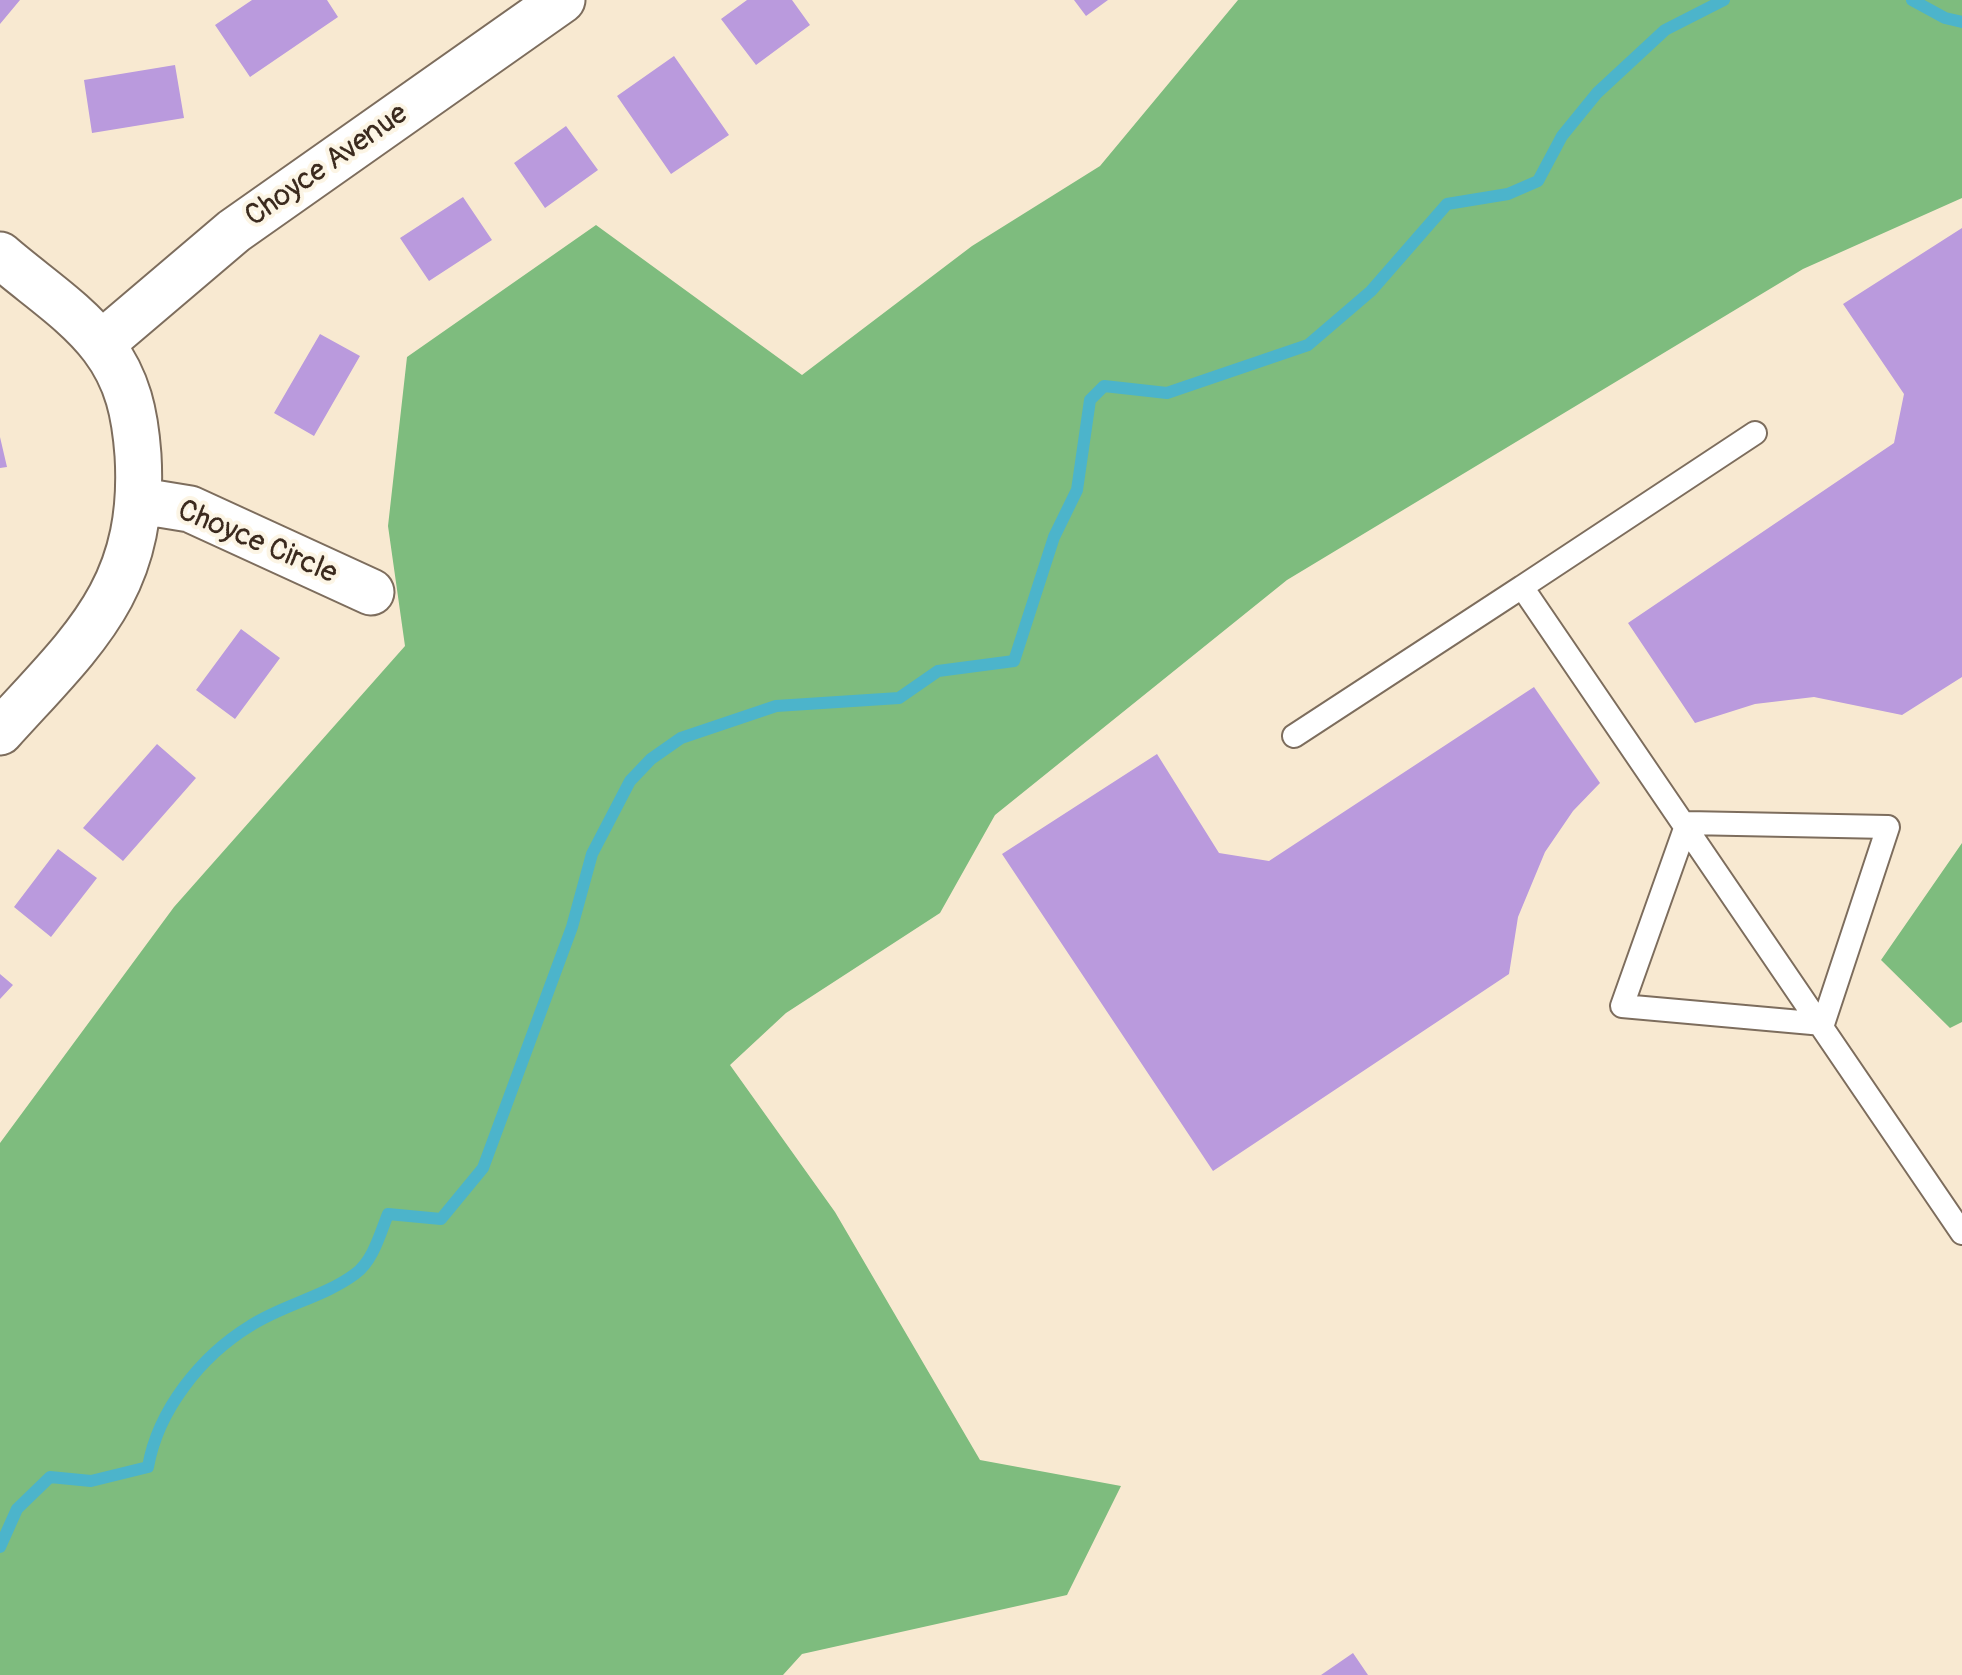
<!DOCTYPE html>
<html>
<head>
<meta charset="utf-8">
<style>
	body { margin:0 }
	canvas { display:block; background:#f8e9d1 }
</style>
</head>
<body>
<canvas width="1962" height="1675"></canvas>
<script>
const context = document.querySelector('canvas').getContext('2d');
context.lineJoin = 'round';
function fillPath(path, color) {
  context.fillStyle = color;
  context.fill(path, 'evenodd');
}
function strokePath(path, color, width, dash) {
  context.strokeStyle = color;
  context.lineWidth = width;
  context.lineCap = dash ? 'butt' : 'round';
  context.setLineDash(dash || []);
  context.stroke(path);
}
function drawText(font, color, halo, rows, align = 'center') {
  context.font = font + ' Pangolin,sans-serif';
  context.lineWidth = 8;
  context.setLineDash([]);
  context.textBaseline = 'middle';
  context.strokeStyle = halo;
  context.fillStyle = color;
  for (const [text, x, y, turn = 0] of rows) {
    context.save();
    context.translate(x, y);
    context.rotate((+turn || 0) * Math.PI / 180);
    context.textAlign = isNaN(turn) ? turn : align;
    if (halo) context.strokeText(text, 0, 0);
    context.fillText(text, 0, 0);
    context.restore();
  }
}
fillPath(new Path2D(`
	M 1238,0 L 1962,0 L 1962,198 L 1803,269 L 1287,580 L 995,815 L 940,913 L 786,1013 L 730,1065 L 835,1212 L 980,1460 L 1121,1486 L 1067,1595 L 802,1654 L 783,1675 L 0,1675 L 0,1143 L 174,907 L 405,646 L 388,526 L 407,357 L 596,225 L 802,375 L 972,246 L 1100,166 Z
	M 1962,843 L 1962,1022 L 1950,1028 L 1881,960 Z`), '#7ebc7e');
strokePath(new Path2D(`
	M 1912,0 L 1945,18 L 1962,22
	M 0,1547 L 17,1509 L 50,1477 L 91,1481 L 148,1467 C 158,1410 201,1356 250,1326 C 282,1305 324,1297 355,1274 C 373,1261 380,1234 388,1214 L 441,1219 L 483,1168 L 572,927 L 592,854 L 630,781 L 651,759 L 681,738 L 776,706 L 899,698 L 938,671 L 1014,661 L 1054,537 L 1077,490 L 1090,400 L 1104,386 L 1167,393 L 1308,345 L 1371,291 L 1447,204 L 1508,194 L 1538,181 L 1562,136 L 1597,93 L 1665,30 L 1724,0`), '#4cb4cb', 12);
fillPath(new Path2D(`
	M 0,0 L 20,0 L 0,24 Z
	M 252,0 L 327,0 L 338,17 L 250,77 L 215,25 Z
	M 747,0 L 792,0 L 810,25 L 756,65 L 721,19 Z
	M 1074,0 L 1108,0 L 1086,16 Z
	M 674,56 L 729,135 L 671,174 L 617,96 Z
	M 175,65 L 184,118 L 92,133 L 84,80 Z
	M 566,126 L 598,170 L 545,208 L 514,163 Z
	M 463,197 L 492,240 L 429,281 L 400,238 Z
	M 1962,228 L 1962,677 L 1902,715 L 1814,697 L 1755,704 L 1695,723 L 1628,623 L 1894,443 L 1904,394 L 1843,304 Z
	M 320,334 L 360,356 L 314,436 L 274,413 Z
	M 0,437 L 7,467 L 0,468 Z
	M 241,629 L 280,658 L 235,719 L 196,690 Z
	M 1534,687 L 1600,783 L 1573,811 L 1545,852 L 1518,917 L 1509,974 L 1213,1171 L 1002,854 L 1157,754 L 1219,853 L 1269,861 Z
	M 157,744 L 196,778 L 123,861 L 83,828 Z
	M 58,849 L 97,878 L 51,937 L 14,907 Z
	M 0,974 L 13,985 L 0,999 Z
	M 1353,1653 L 1368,1675 L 1321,1675 Z`), '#ba9add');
const service = new Path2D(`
	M 1522,587 L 1755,433
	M 1294,736 L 1522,587 L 1962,1233
	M 1687,823 L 1888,827 L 1823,1024 L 1622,1006 Z`);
const minor = new Path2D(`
	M 0,255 C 33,284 77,312 103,347 C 128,380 135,414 138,455 C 146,589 83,640 0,732
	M 101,344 L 234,231 L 562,0
	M 141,501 L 190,509 L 371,592`);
strokePath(service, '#7d6d5d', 26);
strokePath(minor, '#7d6d5d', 49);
strokePath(service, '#fff', 22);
strokePath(minor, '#fff', 45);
drawText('30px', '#3b2a1e', '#fcf5e5', [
	["Choyce Avenue",327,166,-35],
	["Choyce Circle",257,543,23]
]);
</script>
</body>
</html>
